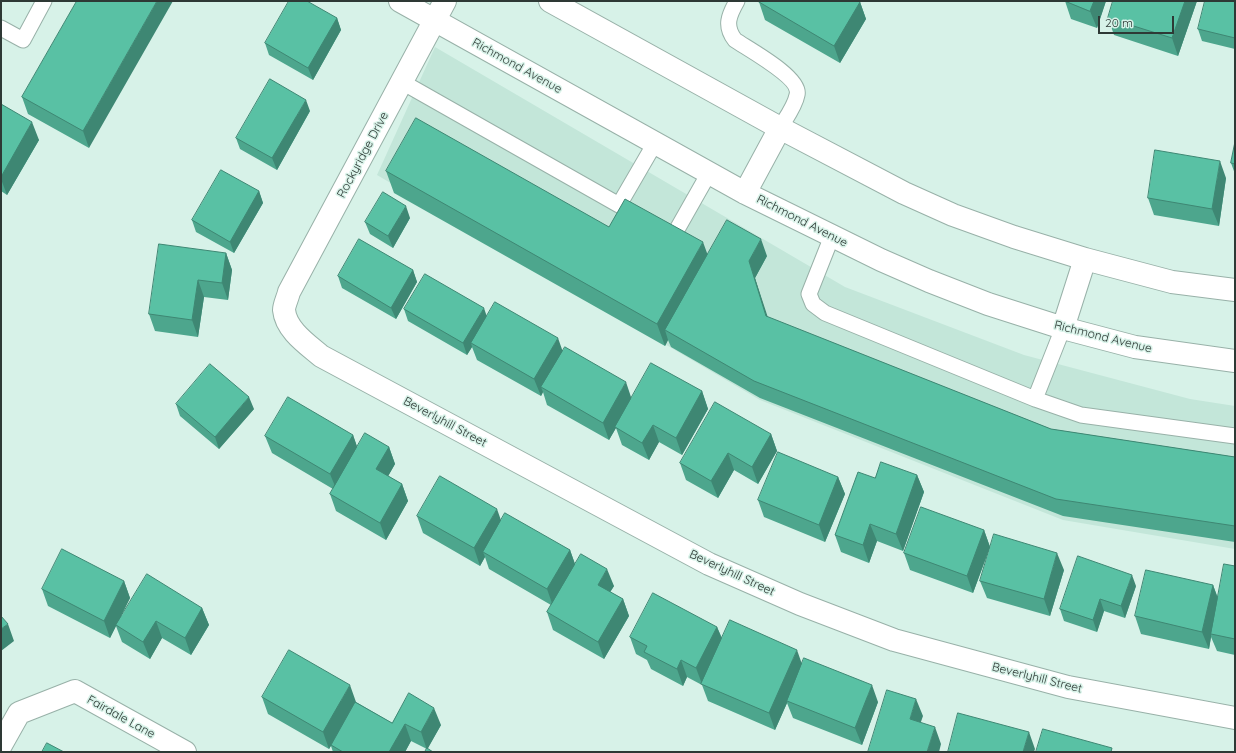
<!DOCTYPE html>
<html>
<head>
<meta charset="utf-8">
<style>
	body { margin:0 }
	#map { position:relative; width:1236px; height:753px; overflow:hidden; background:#d7f2e8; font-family:Quicksand,sans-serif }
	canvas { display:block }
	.frame { position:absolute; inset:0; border:2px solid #2e3935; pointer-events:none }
	.scale { position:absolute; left:1098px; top:16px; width:76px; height:18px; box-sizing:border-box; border:2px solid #2e3935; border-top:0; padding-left:5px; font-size:12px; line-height:14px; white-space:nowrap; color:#2e3935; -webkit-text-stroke:3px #d7f2e8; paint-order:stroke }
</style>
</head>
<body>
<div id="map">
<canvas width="1236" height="753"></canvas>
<div class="frame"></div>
<div class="scale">20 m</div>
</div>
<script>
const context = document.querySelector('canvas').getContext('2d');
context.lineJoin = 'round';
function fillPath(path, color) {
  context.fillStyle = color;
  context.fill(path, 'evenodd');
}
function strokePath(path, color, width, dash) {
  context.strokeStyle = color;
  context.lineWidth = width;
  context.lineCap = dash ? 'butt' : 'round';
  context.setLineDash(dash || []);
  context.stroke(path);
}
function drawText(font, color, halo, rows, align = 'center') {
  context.font = font + ' Quicksand,sans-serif';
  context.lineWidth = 3;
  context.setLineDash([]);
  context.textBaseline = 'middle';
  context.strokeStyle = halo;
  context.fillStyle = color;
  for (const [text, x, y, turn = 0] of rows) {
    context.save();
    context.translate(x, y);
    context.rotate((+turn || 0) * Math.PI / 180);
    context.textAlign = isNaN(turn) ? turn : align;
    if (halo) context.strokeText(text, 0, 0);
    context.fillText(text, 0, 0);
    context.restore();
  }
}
fillPath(new Path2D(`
	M 435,47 L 845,287 L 1024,355 L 1190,399 L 1235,406 L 1235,549 L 1063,520 L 760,400 L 377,175 Z`), '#c3e6d9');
const service = new Path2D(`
	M 737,1 C 729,15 724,26 735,40 C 748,49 802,78 797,95 C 795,106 786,118 780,128
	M 1,28 L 23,40 L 44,1
	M 402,82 L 619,205 L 655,143
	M 675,233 L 709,173
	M 832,236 L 809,294 L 813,304 L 825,313 L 1035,399 L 1081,415 L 1235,436
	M 1035,399 L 1063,328`);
const minor = new Path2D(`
	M 445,1 L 289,292 C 288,297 284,305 284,310 C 286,330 307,344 321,356 L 709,564 L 800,604 L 894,640 L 1068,687 L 1235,718
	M 1,745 L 19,713 L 75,691 L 185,752`);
const secondary = new Path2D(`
	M 400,1 L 745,193 L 881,260 L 929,281 L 988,304 L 1063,328 L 1135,347 L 1235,361
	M 550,1 L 780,128 L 904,193 L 953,215 L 1014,237 L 1085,259 L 1172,282 L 1235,290
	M 745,193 L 780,128
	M 1063,328 L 1085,259`);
strokePath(service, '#98b1a8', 17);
strokePath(minor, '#98b1a8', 24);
strokePath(secondary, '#98b1a8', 24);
strokePath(service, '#fff', 15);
strokePath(minor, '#fff', 22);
strokePath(secondary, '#fff', 22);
fillPath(new Path2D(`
	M 77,1 L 89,148 L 28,114 L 22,97 Z
	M 1065,1 L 1106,1 L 1097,28 L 1071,19 Z
	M 1197,1 L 1178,56 L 1114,35 L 1108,18 Z
	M 1235,1 L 1235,49 L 1202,41 L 1198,29 Z
	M 759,2 L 860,2 L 866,19 L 840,63 L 765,20 Z
	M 337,18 L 341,30 L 313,80 L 269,55 L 265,43 Z
	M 1,104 L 39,140 L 7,195 L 1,191 Z
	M 310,111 L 277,170 L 240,149 L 236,138 Z
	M 1235,142 L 1235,174 L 1231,163 Z
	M 386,171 L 609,227 L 707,254 L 767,256 L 755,278 L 767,317 L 1051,429 L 1235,457 L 1235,542 L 1063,516 L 760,398 L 671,347 L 668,340 L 665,346 L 394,193 Z
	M 1226,178 L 1219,226 L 1154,215 L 1148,198 Z
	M 259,191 L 263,203 L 234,253 L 196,232 L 192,220 Z
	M 410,218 L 393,248 L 370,234 L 365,222 Z
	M 226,253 L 232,270 L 228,300 L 204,297 L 198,337 L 155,331 L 149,314 Z
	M 413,270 L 417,282 L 396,319 L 342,288 L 338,276 Z
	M 404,309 L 486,316 L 562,350 L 632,398 L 702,391 L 708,409 L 682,455 L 659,442 L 649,460 L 622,445 L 616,428 L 609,440 L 547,405 L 543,392 L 541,396 L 477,360 L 472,347 L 467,355 L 408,321 Z
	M 176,404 L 254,409 L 219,449 L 180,416 Z
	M 771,434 L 777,451 L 758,484 L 734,470 L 718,498 L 686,480 L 680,463 Z
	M 353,435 L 357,447 L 389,447 L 395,464 L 388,476 L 402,484 L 408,501 L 386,540 L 336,511 L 330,494 L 333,489 L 272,453 L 265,436 Z
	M 917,475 L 924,492 L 903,551 L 877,541 L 869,563 L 841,552 L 835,535 L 875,478 Z
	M 838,477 L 845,494 L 825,542 L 764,517 L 758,500 Z
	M 417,516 L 501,520 L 570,550 L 575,564 L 614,586 L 610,592 L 623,599 L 629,616 L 604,659 L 553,630 L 547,612 L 551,605 L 489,569 L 485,557 L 480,566 L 423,533 Z
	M 984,530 L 990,547 L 973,593 L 910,570 L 904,553 Z
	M 1235,566 L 1235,655 L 1217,651 L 1211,637 L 1209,649 L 1141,634 L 1135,616 L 1213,585 L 1218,598 Z
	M 1064,570 L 1050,616 L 987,598 L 980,581 Z
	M 124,581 L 130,598 L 121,616 L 202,608 L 209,625 L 191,655 L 162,638 L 150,659 L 122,642 L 116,626 L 110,638 L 48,606 L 42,589 Z
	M 1136,586 L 1125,618 L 1104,611 L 1097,632 L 1064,621 L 1060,609 Z
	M 717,627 L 722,638 L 802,663 L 878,702 L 862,745 L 793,718 L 787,703 L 775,730 L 708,701 L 702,685 L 687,677 L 683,686 L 651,669 L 647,660 L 636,654 L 630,637 Z
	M 262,697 L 356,702 L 392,723 L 441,725 L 427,749 L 411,741 L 405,752 L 333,752 L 331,746 L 329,749 L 268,714 Z`), '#4da68d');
fillPath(new Path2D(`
	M 157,1 L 173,1 L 89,148 L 83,131 Z
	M 1094,1 L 1106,1 L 1097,28 L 1090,11 Z
	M 1185,1 L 1197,1 L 1178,56 L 1172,38 Z
	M 860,2 L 866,19 L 840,63 L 834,46 Z
	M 337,18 L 341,30 L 313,80 L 308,68 Z
	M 306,100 L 310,111 L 277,170 L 272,158 Z
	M 32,122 L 39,140 L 7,195 L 1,179 L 1,177 Z
	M 1220,161 L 1226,178 L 1219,226 L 1212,209 Z
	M 259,191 L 263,203 L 234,253 L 230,242 Z
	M 406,206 L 410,218 L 393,248 L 388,236 Z
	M 761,239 L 767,256 L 755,278 L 773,333 L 766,316 L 749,261 Z
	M 703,242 L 711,264 L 665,330 L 668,340 L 665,346 L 657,324 Z
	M 226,253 L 232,270 L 228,300 L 222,283 Z
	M 413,270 L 417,282 L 396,319 L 391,308 Z
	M 198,280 L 204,297 L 198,337 L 192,320 Z
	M 484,308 L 488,320 L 471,343 L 472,347 L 467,355 L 463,343 Z
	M 558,338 L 564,355 L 541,387 L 543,392 L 541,396 L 534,379 Z
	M 626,382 L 632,400 L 609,440 L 603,423 Z
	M 702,391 L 708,409 L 682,455 L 676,438 Z
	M 249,397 L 254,409 L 219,449 L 215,437 Z
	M 653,425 L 659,442 L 649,460 L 642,443 Z
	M 771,434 L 777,451 L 758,484 L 752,467 Z
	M 353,435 L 359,452 L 337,491 L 330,474 Z
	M 389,447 L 395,464 L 382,487 L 376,469 Z
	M 728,453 L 734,470 L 718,498 L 711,481 Z
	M 917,475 L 924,492 L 903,551 L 896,534 Z
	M 838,477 L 845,494 L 825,542 L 819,525 Z
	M 402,484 L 408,501 L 386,540 L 380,523 Z
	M 497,509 L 503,526 L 483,552 L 485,557 L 480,566 L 474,548 Z
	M 870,524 L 877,541 L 869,563 L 863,545 Z
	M 984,530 L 990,547 L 973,593 L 967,576 Z
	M 570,550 L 576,567 L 553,606 L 547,589 Z
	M 1057,553 L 1064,570 L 1050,616 L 1044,599 Z
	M 607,569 L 614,586 L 604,602 L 598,585 Z
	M 1132,575 L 1136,586 L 1125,618 L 1121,606 Z
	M 124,581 L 130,598 L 110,638 L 104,621 Z
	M 1213,585 L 1219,602 L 1211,634 L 1211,637 L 1209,649 L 1202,632 Z
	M 623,599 L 629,616 L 604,659 L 598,642 Z
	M 1100,599 L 1104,611 L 1097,632 L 1093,620 Z
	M 202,608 L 209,625 L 191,655 L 185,638 Z
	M 156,621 L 162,638 L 150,659 L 143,642 Z
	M 8,624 L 14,641 L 1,651 L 1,629 Z
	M 717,627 L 724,644 L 702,684 L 696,668 Z
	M 797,650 L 803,667 L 787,701 L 787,703 L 775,730 L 769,713 Z
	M 681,660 L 687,677 L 683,686 L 677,669 Z
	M 350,685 L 356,702 L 329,749 L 323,732 Z
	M 872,685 L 878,702 L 862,745 L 855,728 Z
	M 916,699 L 923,716 L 916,736 L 910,719 Z
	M 434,708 L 441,725 L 427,750 L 421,732 Z
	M 405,724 L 411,741 L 405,752 L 389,752 Z
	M 935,727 L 941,744 L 939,752 L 927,752 Z
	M 1029,732 L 1035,749 L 1034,752 L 1023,752 Z`), '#3e8773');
const building = new Path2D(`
	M 77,1 L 157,1 L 83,131 L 22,97 Z
	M 289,1 L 307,1 L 337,18 L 308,68 L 265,43 Z
	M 760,1 L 858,1 L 860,2 L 834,46 L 759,2 Z
	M 1065,1 L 1094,1 L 1090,11 Z
	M 1113,1 L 1185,1 L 1172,38 L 1108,18 Z
	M 1205,1 L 1235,1 L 1235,38 L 1198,29 Z
	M 270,79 L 306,100 L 272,158 L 236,138 Z
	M 1,104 L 32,122 L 1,177 Z
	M 416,118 L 609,227 L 625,199 L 703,242 L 657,324 L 386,171 Z
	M 1235,142 L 1235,164 L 1231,163 Z
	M 1155,150 L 1220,161 L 1212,209 L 1148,198 Z
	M 221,170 L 259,191 L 230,242 L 192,220 Z
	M 383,192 L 406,206 L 388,236 L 365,222 Z
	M 727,220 L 761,239 L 749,261 L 766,316 L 1051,429 L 1235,457 L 1235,526 L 1056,499 L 754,381 L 665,330 Z
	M 359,239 L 413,270 L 391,308 L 338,276 Z
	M 159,244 L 226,253 L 222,283 L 198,280 L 192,320 L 149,314 Z
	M 425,274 L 484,308 L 463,343 L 404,309 Z
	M 495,302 L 558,338 L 534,379 L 471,343 Z
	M 565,347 L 626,382 L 603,423 L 541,387 Z
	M 651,363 L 702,391 L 676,438 L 653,425 L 642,443 L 615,427 Z
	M 210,364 L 249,397 L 215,437 L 176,404 Z
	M 288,397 L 353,435 L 330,474 L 265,436 Z
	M 715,402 L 771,434 L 752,467 L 728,453 L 711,481 L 680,463 Z
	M 365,433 L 389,447 L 376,469 L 402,484 L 380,523 L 330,494 Z
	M 778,452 L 838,477 L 819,525 L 758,500 Z
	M 881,462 L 917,475 L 896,534 L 870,524 L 863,545 L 835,535 L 858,472 L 875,478 Z
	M 440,476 L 497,509 L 474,548 L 417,516 Z
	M 921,507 L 984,530 L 967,576 L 904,553 Z
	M 505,513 L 570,550 L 547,589 L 483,552 Z
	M 994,534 L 1057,553 L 1044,599 L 980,581 Z
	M 62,549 L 124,581 L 104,621 L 42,589 Z
	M 581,554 L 607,569 L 598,585 L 623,599 L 598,642 L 547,612 Z
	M 1078,556 L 1132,575 L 1121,606 L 1100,599 L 1093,620 L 1060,609 Z
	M 1224,564 L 1235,566 L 1235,639 L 1211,634 Z
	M 1146,570 L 1213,585 L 1202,632 L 1135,616 Z
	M 147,574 L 202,608 L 185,638 L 156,621 L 143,642 L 116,625 Z
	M 653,593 L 717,627 L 696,668 L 681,660 L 677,669 L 644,652 L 647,646 L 630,637 Z
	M 1,616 L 8,624 L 1,629 Z
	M 730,620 L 797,650 L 769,713 L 701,684 Z
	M 289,650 L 350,685 L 323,732 L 262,697 Z
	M 804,658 L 872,685 L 855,728 L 787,701 Z
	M 887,690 L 916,699 L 910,719 L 935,727 L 927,752 L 868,752 Z
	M 409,693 L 434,708 L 421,732 L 405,724 L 389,752 L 343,752 L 331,745 L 355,702 L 392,723 Z
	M 958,713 L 1029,732 L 1023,752 L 948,752 Z
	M 1043,729 L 1112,748 L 1111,752 L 1036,752 Z
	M 47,743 L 64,752 L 42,752 Z
	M 427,748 L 433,752 L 425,752 Z`);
fillPath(building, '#59c1a4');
strokePath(building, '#3e8773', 1);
drawText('12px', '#2e3935', '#d7f2e8', [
	["Richmond Avenue",517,66,29],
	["Rockyridge Drive",363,155,-62],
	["Richmond Avenue",802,221,27],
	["Richmond Avenue",1103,337,14],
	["Beverlyhill Street",445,422,28],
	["Beverlyhill Street",732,573,25],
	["Beverlyhill Street",1037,678,14],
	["Fairdale Lane",121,717,29]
]);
</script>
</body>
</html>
